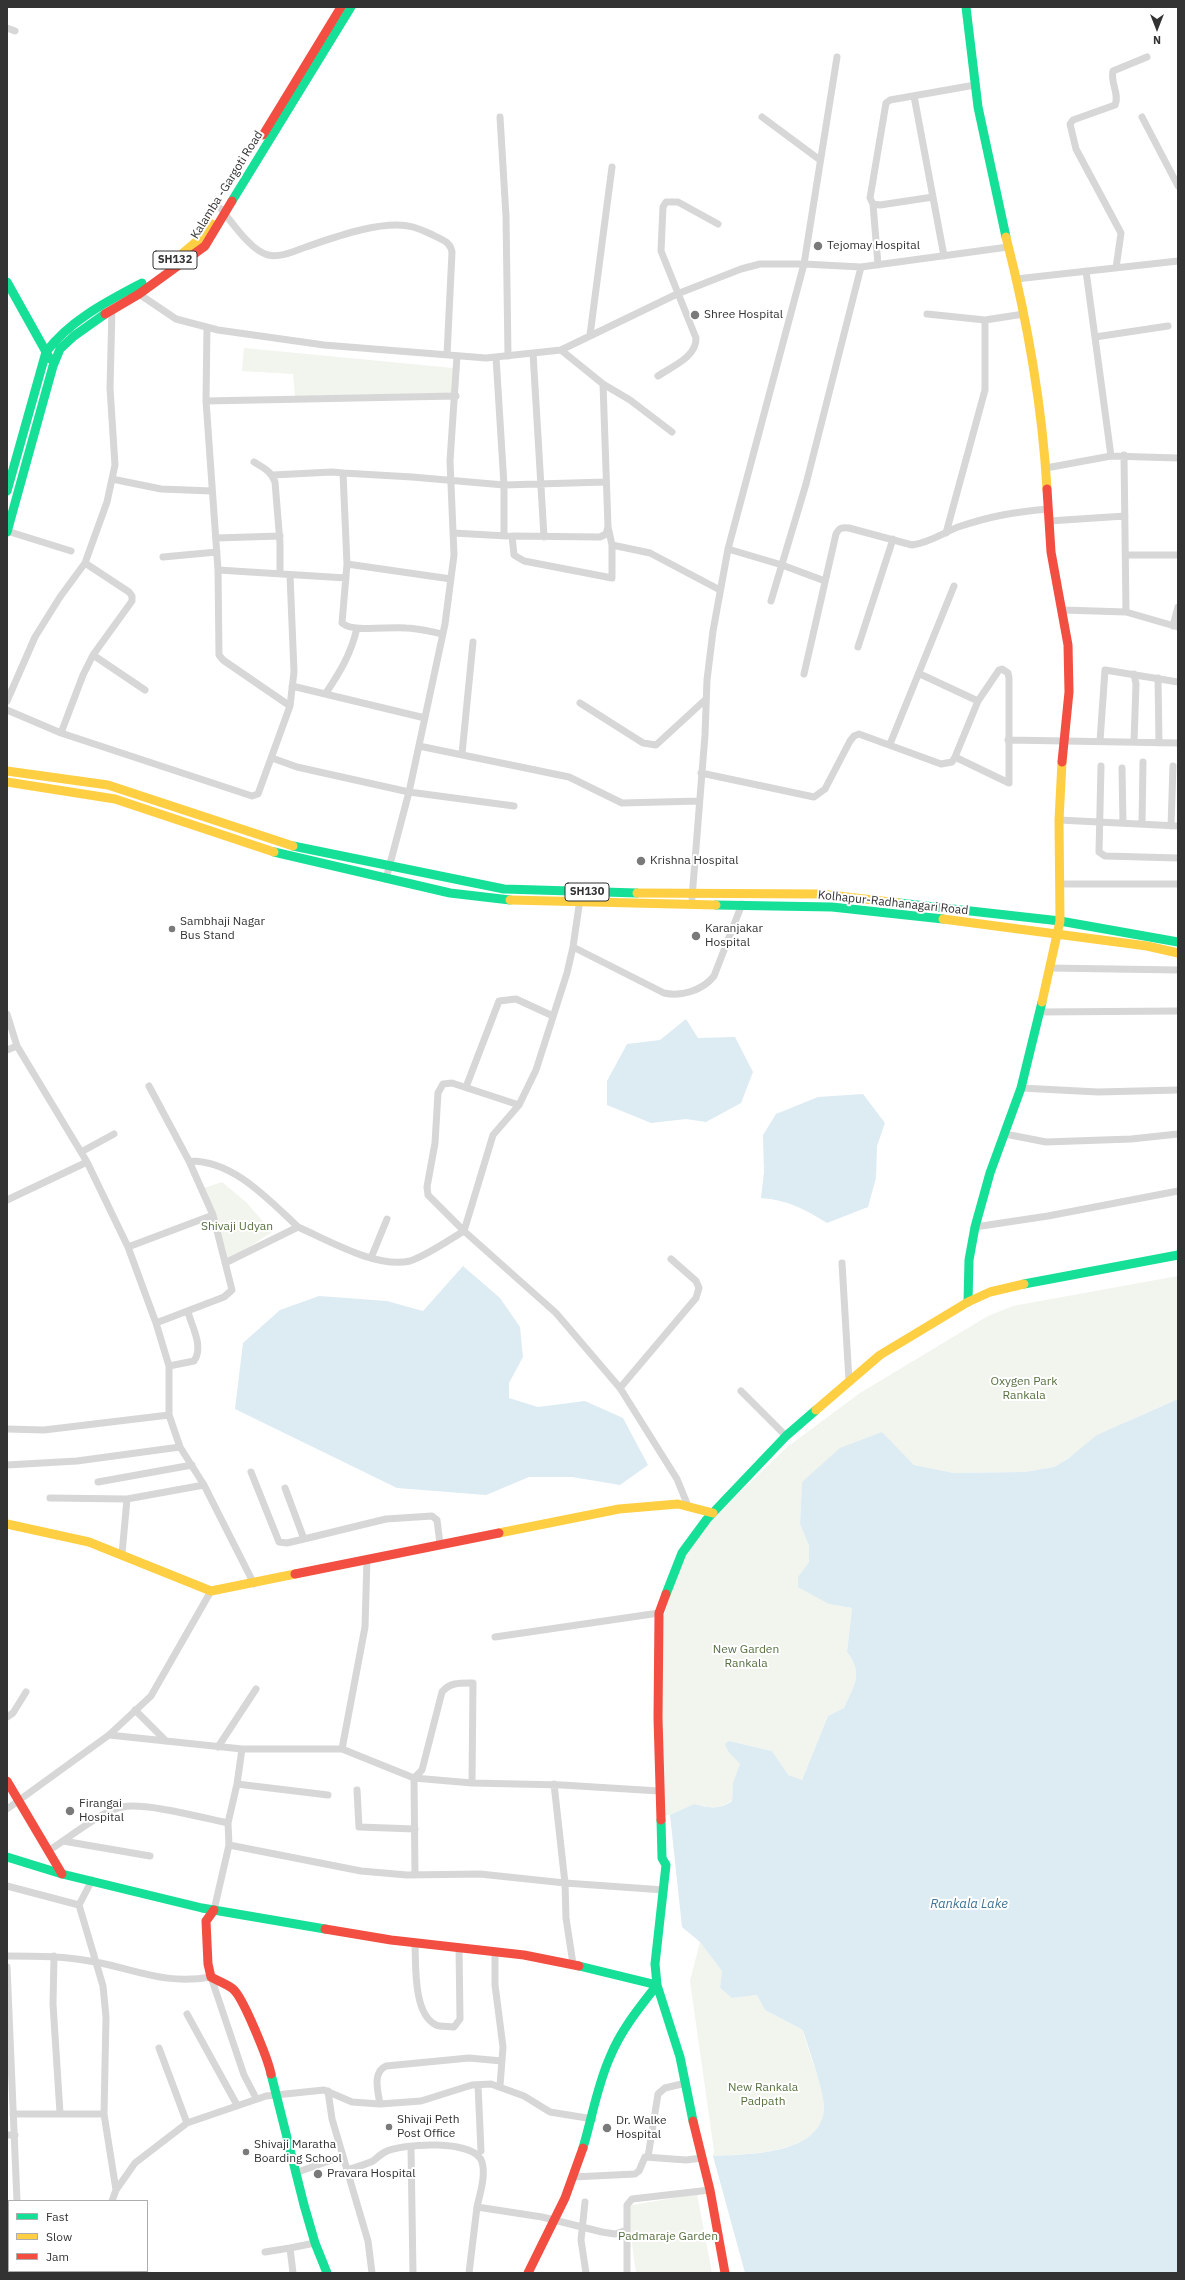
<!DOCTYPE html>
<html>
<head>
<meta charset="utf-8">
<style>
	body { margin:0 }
	#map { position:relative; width:1185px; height:2280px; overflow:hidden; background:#fff; font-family:"IBM Plex Sans",sans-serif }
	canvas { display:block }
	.frame { position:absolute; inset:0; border:8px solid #333; pointer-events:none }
	.legend { position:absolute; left:8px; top:2200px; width:140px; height:72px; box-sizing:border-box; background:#fff; border:1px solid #adadad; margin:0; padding:5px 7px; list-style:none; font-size:12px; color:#333 }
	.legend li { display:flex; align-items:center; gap:8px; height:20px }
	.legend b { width:20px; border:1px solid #adadad }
	.north { position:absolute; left:1137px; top:8px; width:40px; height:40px; -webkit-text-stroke:3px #fff; paint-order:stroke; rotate:180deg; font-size:11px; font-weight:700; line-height:16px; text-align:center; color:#333 }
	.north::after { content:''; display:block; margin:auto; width:14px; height:18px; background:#333; clip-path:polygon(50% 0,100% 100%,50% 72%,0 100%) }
</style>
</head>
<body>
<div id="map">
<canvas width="1185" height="2280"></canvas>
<div class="frame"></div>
<ul class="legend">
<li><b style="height:5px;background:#16e098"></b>Fast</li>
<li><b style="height:5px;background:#ffcf43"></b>Slow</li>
<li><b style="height:5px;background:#f24e42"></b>Jam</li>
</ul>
<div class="north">N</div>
</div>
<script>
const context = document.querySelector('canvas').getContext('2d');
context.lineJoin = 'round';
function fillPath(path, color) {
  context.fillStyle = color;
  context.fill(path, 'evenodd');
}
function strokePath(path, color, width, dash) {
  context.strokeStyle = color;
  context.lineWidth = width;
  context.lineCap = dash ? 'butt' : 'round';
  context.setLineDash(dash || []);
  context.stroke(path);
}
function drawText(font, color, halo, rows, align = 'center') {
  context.font = font + ' "IBM Plex Sans",sans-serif';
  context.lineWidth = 4;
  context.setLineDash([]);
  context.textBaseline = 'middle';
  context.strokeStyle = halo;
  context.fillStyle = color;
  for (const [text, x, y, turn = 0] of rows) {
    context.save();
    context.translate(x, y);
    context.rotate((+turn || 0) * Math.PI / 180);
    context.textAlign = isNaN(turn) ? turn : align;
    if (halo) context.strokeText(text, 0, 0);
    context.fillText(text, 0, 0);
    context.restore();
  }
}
fillPath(new Path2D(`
	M 244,348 L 453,368 L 452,393 L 295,396 L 293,374 L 242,371 Z
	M 222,1182 L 247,1203 L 272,1232 L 225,1263 L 201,1189 Z
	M 1178,1276 L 1178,1399 L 1128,1421 L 1054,1467 L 1025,1472 L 954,1473 L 914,1465 L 882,1432 L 802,1482 L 800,1524 L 809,1546 L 809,1562 L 798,1577 L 829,1604 L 852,1608 L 847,1652 C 864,1674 854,1685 844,1708 L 828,1716 L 802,1780 L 788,1776 L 772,1751 L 729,1741 L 740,1764 L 732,1792 L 732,1800 C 720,1810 708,1808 694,1804 L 670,1815 L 661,1816 L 659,1633 L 682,1553 L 721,1511 L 786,1448 L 860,1393 L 988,1316 L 1013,1306 Z
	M 700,1942 L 722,1971 L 720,1988 L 732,1998 L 757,1995 L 765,2010 L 803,2030 C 807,2051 825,2089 824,2109 C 823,2155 744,2154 713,2156 L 714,2151 L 690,1981 Z
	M 697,2194 L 712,2273 L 636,2273 L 627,2206 Z`), '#f1f5ed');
fillPath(new Path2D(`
	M 686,1019 L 698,1038 L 735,1037 L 753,1072 L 741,1103 L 706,1122 L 686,1119 L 651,1123 L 607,1105 L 607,1081 L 627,1044 L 660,1040 Z
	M 863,1094 L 885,1123 L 877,1146 L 876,1178 L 868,1207 L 827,1223 C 805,1209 787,1200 761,1198 L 764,1172 L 763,1135 L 776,1114 L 818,1097 Z
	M 463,1266 L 500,1298 L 520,1327 L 523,1357 L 509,1383 L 509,1398 L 538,1407 L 585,1401 L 623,1418 L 648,1465 L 620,1485 L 572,1477 L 529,1477 L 486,1495 L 397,1488 L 235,1409 L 243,1343 L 280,1310 L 319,1296 L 387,1301 L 423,1311 Z
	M 1178,1399 L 1178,2273 L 745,2273 L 713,2156 C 745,2154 821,2156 824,2109 C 825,2093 808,2048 803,2030 L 765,2010 L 757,1995 L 732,1998 L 720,1988 L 722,1971 L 700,1942 L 682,1927 L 670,1815 L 694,1804 C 708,1808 720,1810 732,1801 L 733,1783 L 740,1764 L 728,1751 L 725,1744 L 729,1741 L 772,1751 L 788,1775 L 802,1780 L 828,1716 L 844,1708 C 854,1685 864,1674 847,1652 L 852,1608 L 829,1604 L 798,1587 L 798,1577 L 809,1562 L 809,1546 L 800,1524 L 802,1482 L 840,1448 L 882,1432 L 914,1465 L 954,1473 L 1025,1472 L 1054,1467 L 1069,1458 L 1097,1435 Z`), '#ddebf3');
strokePath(new Path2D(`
	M 7,28 L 15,31
	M 914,96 L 944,256
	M 500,117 L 506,216 L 508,356
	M 762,117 L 820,160
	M 1142,117 L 1178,186
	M 933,197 L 880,205 L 873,204 L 870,198 L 886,103 L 890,100 L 975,85
	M 873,204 L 878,265
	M 221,209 C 232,222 251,251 268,255 C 281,258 294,251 306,247 C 335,237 384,219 413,227 C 420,229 427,232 433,235 C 442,240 450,241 452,252 L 447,355
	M 1116,268 L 1121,233 L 1076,149 L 1070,124 L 1073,120 L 1115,105 C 1120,94 1110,83 1113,71 L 1147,57
	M 1086,271 L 1111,456
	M 1016,279 L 1178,261
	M 136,292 L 176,319 L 218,330 L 324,345 L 486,358 L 561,350 L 677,294 L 741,269 L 760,264 L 804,264 L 837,57
	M 927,314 L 985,320 L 1024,314
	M 590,335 L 612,167
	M 1095,337 L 1168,326
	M 561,350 L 603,384 L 630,400 L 672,432
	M 533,353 L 544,537
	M 496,357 L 504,485 L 504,535
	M 658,376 C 671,367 697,357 696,338 L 661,251 L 663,207 L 666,202 L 678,202 L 718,224
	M 603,384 L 608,527 L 606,534 L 600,537 L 512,536 L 514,555 L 524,561 L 612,578 L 612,545 L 608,527
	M 206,401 L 456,396
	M 1124,455 L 1126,612
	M 254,462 C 264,468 271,471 275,482 L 280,543 L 280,574
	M 1046,468 L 1111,456 L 1178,458
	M 343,473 L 412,477 L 504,485 L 605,482
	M 273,475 L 332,472 L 343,473 L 347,564 L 342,623 C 353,633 390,626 406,628 C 418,628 431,632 443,634
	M 112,479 L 161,489 L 212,491
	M 1049,521 L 1125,516
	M 7,531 L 71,551
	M 453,533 L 507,536
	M 946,533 L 985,390 L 985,320
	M 216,538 L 280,536
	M 612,545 L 650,553 L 720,590
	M 728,549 L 782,565 L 825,581
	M 1126,555 L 1178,555
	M 163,557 L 217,552
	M 347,564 L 451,579
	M 218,570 L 346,578
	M 290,575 L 294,672 L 290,706
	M 771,601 L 806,484 L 861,267
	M 1063,610 L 1126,612 L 1178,627
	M 1173,626 L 1178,607
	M 858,647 L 893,539
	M 93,655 L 145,690
	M 1002,669 L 1008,673 L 1009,678 L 1009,783 L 955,757 L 978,701 L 999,670 Z
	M 804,674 L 836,534 C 839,528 842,527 849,528 L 912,545 C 929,543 943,533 958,527 C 991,516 1014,512 1048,509
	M 920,674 L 978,701
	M 1158,678 L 1159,743
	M 292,686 L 425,718
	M 326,693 C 340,672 351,654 357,628
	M 7,701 L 35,637 L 60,597 L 85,563 L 107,502 L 115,465 L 110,388 L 112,309
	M 580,703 L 643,743 L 656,745 L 705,700
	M 7,710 L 61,733 L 252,796 L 258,794 L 290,706 L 223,660 L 219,655 L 218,570 L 206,401 L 207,327
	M 61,733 L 83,675 L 93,655 L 132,601 L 132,596 L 129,592 L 85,563
	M 1008,740 L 1178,743
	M 1100,741 L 1105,670 L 1178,682
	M 1134,742 L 1136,684 L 1134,674
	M 890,744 L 954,586
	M 419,746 L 569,777 L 622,803 L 699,801
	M 462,754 L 473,642
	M 272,758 L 297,767 L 409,792 L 514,806
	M 1101,766 L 1099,852 L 1105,856 L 1178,858
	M 1122,768 L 1123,823
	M 701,773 L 814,797 L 825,789 L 850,741 L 854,736 L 859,734 L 941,764 L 952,762 L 955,757
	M 1059,820 L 1178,826
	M 1142,824 L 1143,762
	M 1171,826 L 1173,766
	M 386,879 L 409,792 L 445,624 L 454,555 L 450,461 L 457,356
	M 1060,884 L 1178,884
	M 692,898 L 705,735 L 707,680 L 713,631 L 728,549 L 804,264 L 861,267 L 1008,247
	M 573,947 L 664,993 C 682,997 703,990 714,976 L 742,904
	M 1049,968 L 1178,970
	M 1040,1012 L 1178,1011
	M 7,1014 L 17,1046 L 87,1162 L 128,1247 L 156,1323 L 169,1366 L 169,1415 L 180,1447 L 204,1485 L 254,1584
	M 7,1050 L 17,1046
	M 149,1086 L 189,1161 L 213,1215 L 232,1290 L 224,1297 L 156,1323
	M 466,1087 L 499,1001 L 516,999 L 553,1016
	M 1021,1088 L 1098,1092 L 1178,1090
	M 519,1105 L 452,1083 L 443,1084 L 438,1093 L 435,1143 L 427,1187 L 428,1195 L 464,1231 L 493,1135 L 519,1105 L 536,1070 L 567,973 L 573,947 L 580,899
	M 1005,1134 L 1046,1142 L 1131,1139 L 1178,1134
	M 81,1152 L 114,1134
	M 189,1161 C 233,1160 268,1199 298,1227 L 225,1263
	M 7,1200 L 87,1162
	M 298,1227 C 328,1240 377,1269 410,1261 C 426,1256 449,1240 464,1231 L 556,1313 L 620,1388 L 677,1479 L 688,1506
	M 975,1227 L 1048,1216 L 1178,1191
	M 128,1247 L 213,1215
	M 371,1258 L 387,1219
	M 842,1263 L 849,1381
	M 169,1366 L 194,1361 C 204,1347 192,1327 188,1312
	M 620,1388 L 696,1298 L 699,1288 L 696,1281 L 671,1259
	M 741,1391 L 786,1436
	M 7,1429 L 44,1430 L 169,1415
	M 7,1465 L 77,1461 L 180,1447
	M 251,1472 L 279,1542 L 287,1543 L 304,1539
	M 98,1482 L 192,1465
	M 285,1488 L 304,1539 L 386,1519 L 432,1516 L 437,1520 L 440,1544
	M 50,1498 L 127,1499
	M 122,1554 L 127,1499 L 204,1485
	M 495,1637 L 659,1613
	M 135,1710 L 166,1741
	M 7,1717 L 13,1713 L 26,1692
	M 109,1735 L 242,1749 L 342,1749 L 414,1778 L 472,1783 L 562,1785 L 659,1791
	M 218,1747 L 256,1689
	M 342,1749 L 365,1627 L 367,1559
	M 237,1784 L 328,1795
	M 554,1784 L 565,1883 L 664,1890
	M 357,1790 L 359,1827 L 415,1829
	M 7,1809 L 109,1735 L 151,1696 L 211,1591
	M 63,1841 L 150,1856
	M 229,1845 L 361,1871 L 407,1875 L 480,1874 L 565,1883 L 566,1918 L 573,1964
	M 48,1851 C 66,1840 103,1810 122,1807 C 145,1802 203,1818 228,1823
	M 415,1875 L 414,1778 L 422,1770 L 442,1692 C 450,1682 461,1683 473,1683 L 472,1783
	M 92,1880 L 79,1905 L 103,1986 L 106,2017 L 104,2114 L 116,2190
	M 7,1886 L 79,1905
	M 214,1910 L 229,1845 L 228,1823 L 237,1784 L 242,1749
	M 415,1944 C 416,1965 413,2014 436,2025 C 441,2027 449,2026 454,2027 L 460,2019 L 459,1947
	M 495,1953 L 495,1985 L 503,2047 L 500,2086
	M 7,1956 C 36,1956 66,1956 95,1962 C 138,1970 165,1985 211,1977 L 244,2075 L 256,2098
	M 54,1956 L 53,2004 L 60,2113
	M 7,1967 L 17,2201
	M 187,2014 L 237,2105
	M 159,2048 L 187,2123
	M 478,2085 L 481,2151
	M 328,2091 L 332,2119 L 343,2156
	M 380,2104 C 378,2092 372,2072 386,2066 L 469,2058 L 502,2061
	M 13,2114 L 104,2114
	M 7,2135 L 15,2135
	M 411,2148 L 413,2273
	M 648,2157 L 658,2094 L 665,2088 L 686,2083
	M 347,2170 L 368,2241 L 372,2273
	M 295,2173 L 343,2156 L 347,2170 C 355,2167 365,2165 373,2161 C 377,2158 381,2154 385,2152 C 403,2143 475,2139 482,2162 C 486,2176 480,2193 477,2207 L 542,2217 L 602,2232 L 615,2234 L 627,2230 L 627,2205 L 632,2199 L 710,2190
	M 573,2177 L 635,2174 L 639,2171 L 645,2157 L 686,2160 L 702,2158
	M 112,2201 L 116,2190 L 135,2163 L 187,2123 L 266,2096 L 324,2090 L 352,2102 L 380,2104 L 421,2101 L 472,2085 L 491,2084 L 524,2096 L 550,2112 L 593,2119
	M 585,2202 L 581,2240 L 586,2273
	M 627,2230 L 627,2273
	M 7,2249 L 9,2249
	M 265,2252 L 290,2248
	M 16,2273 L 16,2271
	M 293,2273 L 290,2248 L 315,2243
	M 469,2273 L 477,2207`), '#d7d7d7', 7);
strokePath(new Path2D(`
	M 966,7 L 978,107 L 1006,237
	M 232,201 L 351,7
	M 7,282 L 50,359
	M 7,491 L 46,352 C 70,320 108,301 142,283
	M 7,532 L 53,366 L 60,349 L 74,336 L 105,314
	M 293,846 L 504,889 L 637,893
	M 274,852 L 450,893 L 510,900
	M 899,903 L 1060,921 L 1178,942
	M 716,905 L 832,907 L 943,919
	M 1024,1284 L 1178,1255
	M 968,1302 L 969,1260 L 975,1227 L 990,1173 L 1021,1088 L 1042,1002
	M 666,1594 L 682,1553 L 707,1519 L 786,1436 L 816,1410
	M 661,1820 L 662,1858 L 666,1865 L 655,1964 L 657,1985 L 680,2057 L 693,2121
	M 7,1857 L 62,1874 L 202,1908 L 325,1929
	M 579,1966 L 657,1985 C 639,2008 621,2030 610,2057 C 597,2086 592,2118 583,2148
	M 271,2074 L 304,2205 L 315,2243 L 327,2273`), '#16e098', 9);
strokePath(new Path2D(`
	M 1006,237 C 1027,319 1042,404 1047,489
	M 169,265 L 203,236 L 212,224
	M 7,771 L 108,785 L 293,846
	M 7,782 L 115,799 L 274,852
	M 637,893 L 821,894 L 899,903
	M 510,900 L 716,905
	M 943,919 L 1147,946 L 1178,953
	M 1042,1002 L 1060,921 L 1059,820 L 1062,762
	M 816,1410 L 880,1355 L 968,1302 L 990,1292 L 1024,1284
	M 7,1524 L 89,1542 L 211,1591 L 295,1574
	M 499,1533 L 619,1509 L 678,1504 L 713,1513`), '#ffcf43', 9);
strokePath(new Path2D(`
	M 263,135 L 341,7
	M 105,314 L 139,294 L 205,246 L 232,201
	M 1047,489 L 1051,552 L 1068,645 L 1069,692 L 1062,762
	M 295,1574 L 499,1533
	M 7,1781 L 62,1874
	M 661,1820 L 658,1718 L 659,1613 L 666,1594
	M 214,1910 L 206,1921 L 208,1964 L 211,1977 C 218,1981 227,1984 233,1989 C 243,1997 268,2059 271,2074
	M 325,1929 L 391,1940 L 524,1955 L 579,1966
	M 693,2121 L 710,2190 L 725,2273
	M 528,2273 L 565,2198 L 583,2148`), '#f24e42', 9);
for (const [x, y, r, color] of [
	[818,246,5,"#7a7a7a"],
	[695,315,5,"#7a7a7a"],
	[641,861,5,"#7a7a7a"],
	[172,929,4,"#7a7a7a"],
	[696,936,5,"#7a7a7a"],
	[70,1811,5,"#7a7a7a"],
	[389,2127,4,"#7a7a7a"],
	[607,2128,5,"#7a7a7a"],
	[246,2152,4,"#7a7a7a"],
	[318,2174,5,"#7a7a7a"]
]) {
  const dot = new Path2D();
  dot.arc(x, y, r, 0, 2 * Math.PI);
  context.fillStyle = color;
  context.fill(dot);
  strokePath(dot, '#fff', 1.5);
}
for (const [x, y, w] of [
	[175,260,44],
	[587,892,44]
]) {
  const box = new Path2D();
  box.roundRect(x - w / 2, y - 9, w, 18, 3);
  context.fillStyle = '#fff';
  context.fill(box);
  strokePath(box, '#333', 1);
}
drawText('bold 11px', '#333', null, [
	["SH132",175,260],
	["SH130",587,892]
]);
drawText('12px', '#333', '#fff', [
	["Kalamba -Gargoti Road",227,185,-58],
	["Kolhapur-Radhanagari Road",893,903,6]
]);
drawText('12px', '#333', '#fff', [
	["Tejomay Hospital",827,246],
	["Shree Hospital",704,315],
	["Krishna Hospital",650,861],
	["Sambhaji Nagar",180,922],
	["Bus Stand",180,936],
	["Karanjakar",705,929],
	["Hospital",705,943],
	["Firangai",79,1804],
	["Hospital",79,1818],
	["Shivaji Peth",397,2120],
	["Post Office",397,2134],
	["Dr. Walke",616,2121],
	["Hospital",616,2135],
	["Shivaji Maratha",254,2145],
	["Boarding School",254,2159],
	["Pravara Hospital",327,2174]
], 'left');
drawText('12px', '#56703f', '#fff', [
	["Shivaji Udyan",237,1227],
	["Oxygen Park",1024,1382],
	["Rankala",1024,1396],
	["New Garden",746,1650],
	["Rankala",746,1664],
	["New Rankala",763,2088],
	["Padpath",763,2102],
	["Padmaraje Garden",668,2237]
]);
drawText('italic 13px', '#3f7597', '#fff', [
	["Rankala Lake",969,1904]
]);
</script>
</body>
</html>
